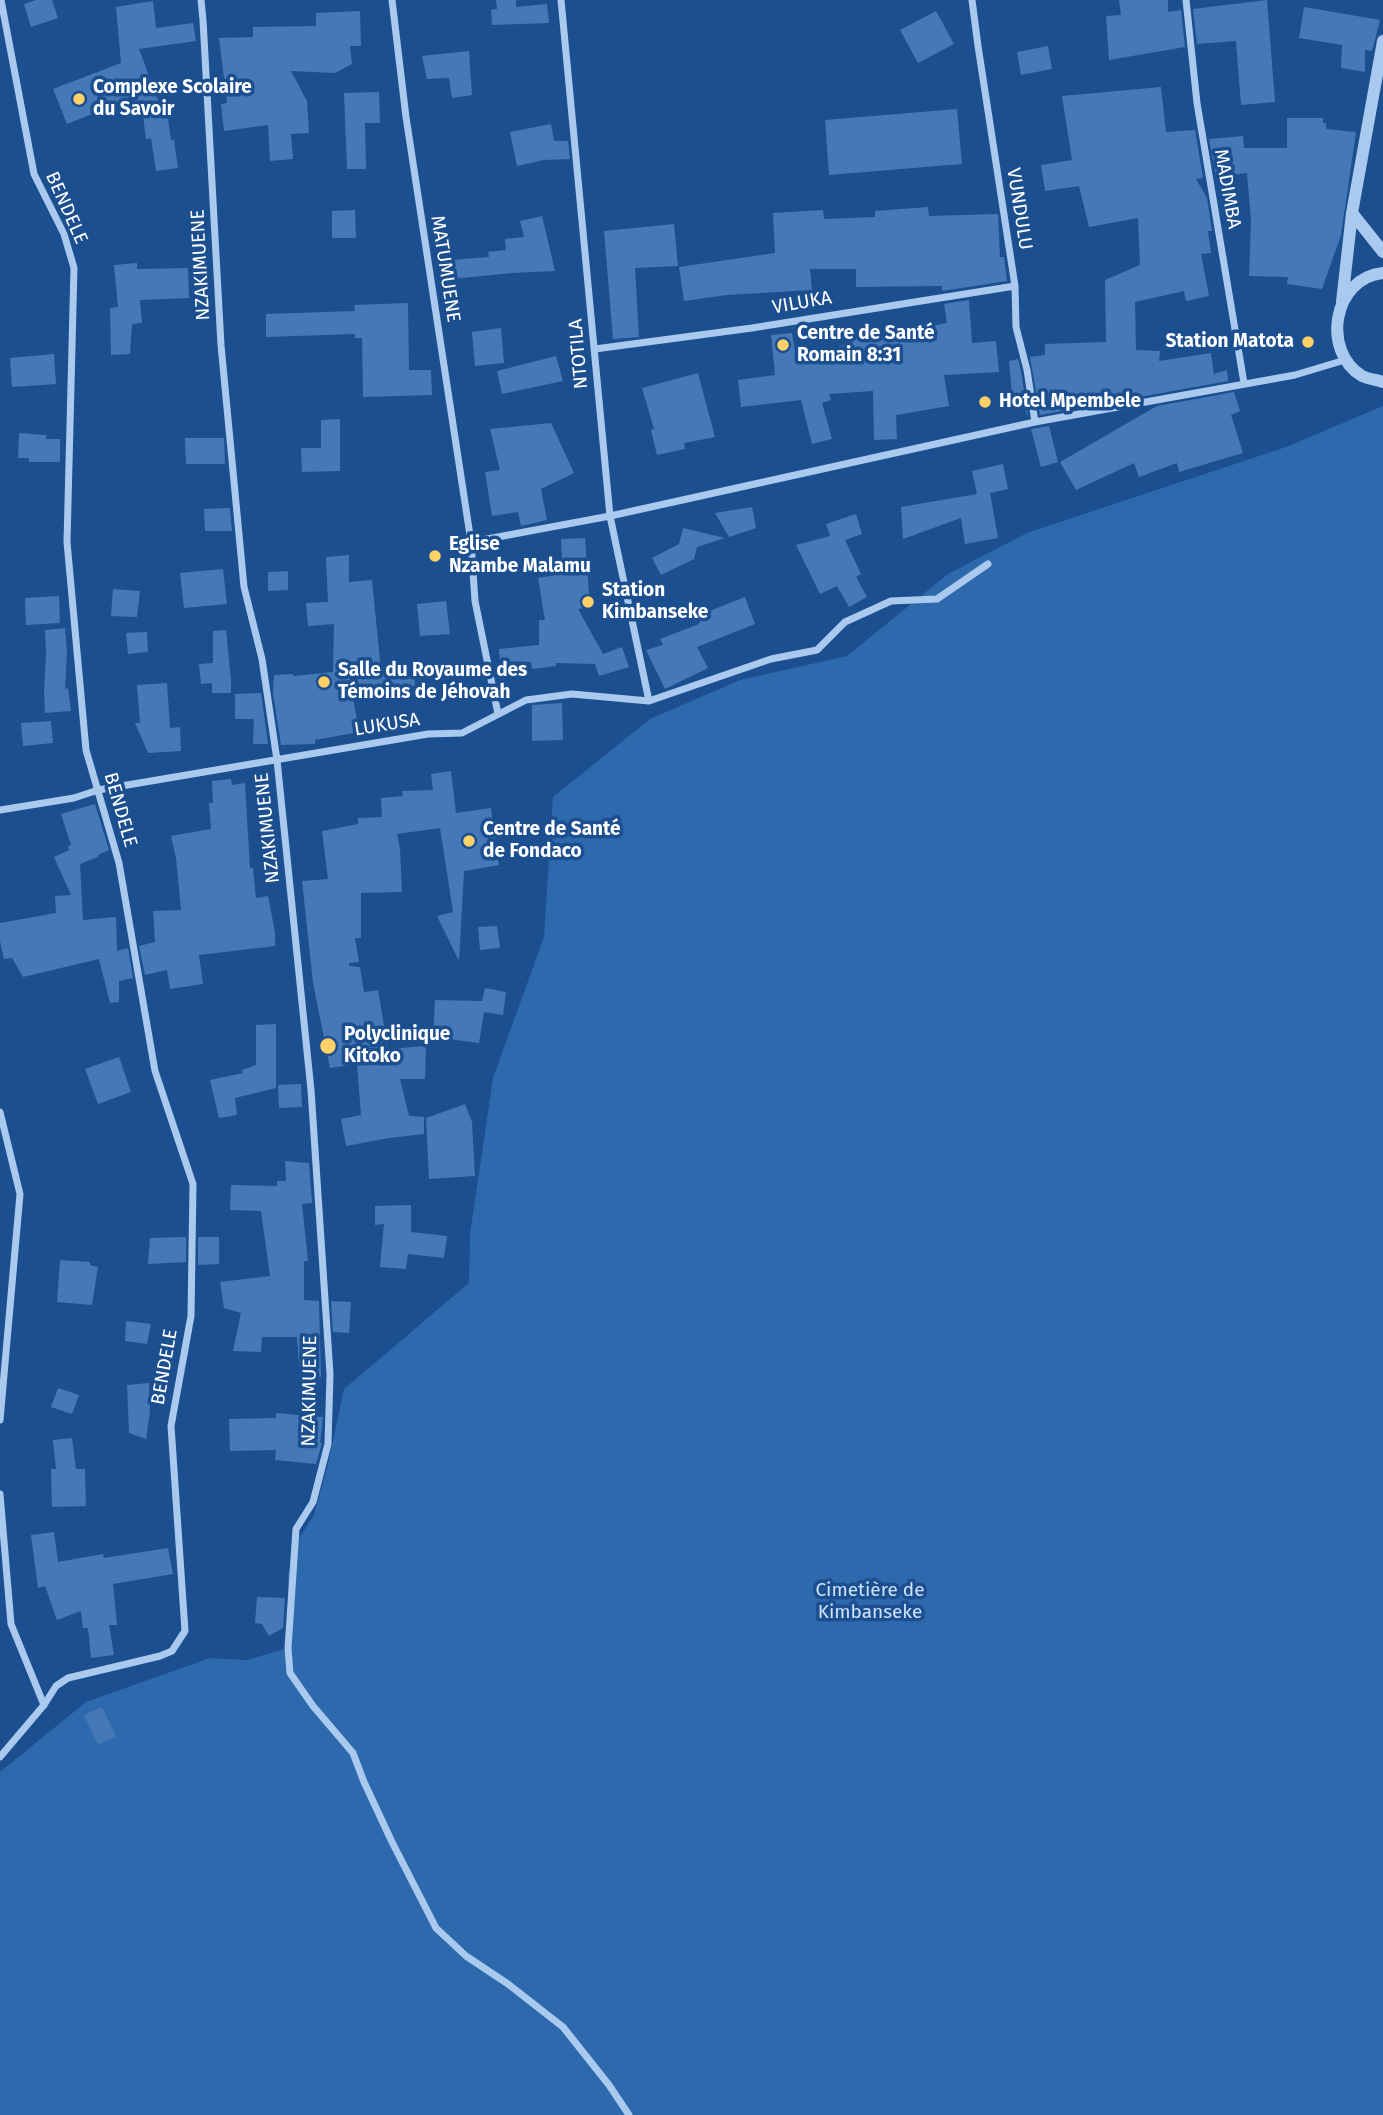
<!DOCTYPE html>
<html>
<head>
<meta charset="utf-8">
<style>
	body { margin:0 }
	canvas { display:block; background:#1b4f8f }
</style>
</head>
<body>
<canvas width="1383" height="2115"></canvas>
<script>
const context = document.querySelector('canvas').getContext('2d');
context.lineJoin = 'round';
function fillPath(path, color) {
  context.fillStyle = color;
  context.fill(path, 'evenodd');
}
function strokePath(path, color, width, dash) {
  context.strokeStyle = color;
  context.lineWidth = width;
  context.lineCap = dash ? 'butt' : 'round';
  context.setLineDash(dash || []);
  context.stroke(path);
}
function drawText(font, color, halo, rows, align = 'center') {
  context.font = font + ' "Fira Sans",sans-serif';
  context.lineWidth = 7;
  context.setLineDash([]);
  context.textBaseline = 'middle';
  context.strokeStyle = halo;
  context.fillStyle = color;
  for (const [text, x, y, turn = 0] of rows) {
    context.save();
    context.translate(x, y);
    context.rotate((+turn || 0) * Math.PI / 180);
    context.textAlign = isNaN(turn) ? turn : align;
    if (halo) context.strokeText(text, 0, 0);
    context.fillText(text, 0, 0);
    context.restore();
  }
}
fillPath(new Path2D(`
	M 1383,406 L 1383,2115 L 0,2115 L 0,1772 L 86,1702 L 210,1658 L 247,1660 L 288,1648 L 290,1635 L 288,1574 L 298,1540 L 314,1515 L 328,1464 L 344,1389 L 469,1283 L 470,1234 L 493,1078 L 544,937 L 553,797 L 650,719 L 740,680 L 847,656 L 948,574 L 1027,533 L 1286,447 Z`), '#2e69ad');
fillPath(new Path2D(`
	M 36,0 L 52,0 L 58,18 L 31,27 L 24,4 Z
	M 496,0 L 516,0 L 516,7 L 547,4 L 549,23 L 492,25 L 491,10 L 497,9 Z
	M 1119,0 L 1168,0 L 1168,12 L 1181,10 L 1185,47 L 1109,60 L 1106,16 L 1121,15 Z
	M 1267,0 L 1275,102 L 1241,105 L 1236,41 L 1197,44 L 1193,9 Z
	M 153,1 L 156,28 L 193,23 L 196,41 L 139,49 L 160,106 L 166,105 L 171,140 L 174,140 L 178,168 L 156,171 L 151,138 L 146,139 L 141,100 L 124,106 L 122,102 L 67,124 L 53,89 L 121,63 L 116,7 Z
	M 1304,7 L 1380,20 L 1372,51 L 1365,50 L 1365,72 L 1341,68 L 1342,45 L 1299,38 Z
	M 360,11 L 361,46 L 350,46 L 352,64 L 335,73 L 291,71 L 307,101 L 309,133 L 291,134 L 293,159 L 270,161 L 268,125 L 224,131 L 221,104 L 227,103 L 219,38 L 253,37 L 253,27 L 316,26 L 316,13 Z
	M 936,11 L 954,44 L 918,63 L 900,30 Z
	M 1048,46 L 1052,69 L 1021,75 L 1017,52 Z
	M 469,51 L 472,95 L 452,98 L 449,78 L 427,79 L 422,56 Z
	M 1161,87 L 1166,132 L 1195,130 L 1203,178 L 1196,179 L 1207,198 L 1212,231 L 1208,231 L 1211,253 L 1201,254 L 1209,296 L 1186,301 L 1184,291 L 1135,302 L 1136,350 L 1160,351 L 1159,361 L 1211,353 L 1214,374 L 1227,370 L 1228,381 L 1040,415 L 1030,357 L 1045,355 L 1045,344 L 1106,342 L 1105,280 L 1140,265 L 1138,218 L 1089,227 L 1079,186 L 1045,191 L 1041,165 L 1072,160 L 1062,96 Z
	M 379,92 L 380,123 L 365,123 L 366,169 L 347,169 L 344,93 Z
	M 957,109 L 962,164 L 829,175 L 825,120 Z
	M 1287,118 L 1323,118 L 1323,123 L 1326,123 L 1326,129 L 1356,132 L 1341,235 L 1322,289 L 1287,284 L 1288,277 L 1249,276 L 1251,221 L 1247,173 L 1216,177 L 1209,139 L 1243,136 L 1244,148 L 1287,148 Z
	M 551,124 L 554,141 L 568,141 L 570,159 L 544,160 L 517,166 L 510,132 Z
	M 928,207 L 929,216 L 998,214 L 1000,257 L 1004,257 L 1007,281 L 942,291 L 942,286 L 856,287 L 856,269 L 810,269 L 812,290 L 727,295 L 684,301 L 679,267 L 775,253 L 773,213 L 823,210 L 824,219 L 875,217 L 875,211 Z
	M 355,210 L 356,238 L 332,238 L 332,211 Z
	M 542,216 L 555,271 L 512,273 L 451,279 L 450,260 L 489,257 L 488,252 L 506,250 L 505,239 L 524,237 L 520,221 Z
	M 674,224 L 678,266 L 635,268 L 639,337 L 613,339 L 604,231 Z
	M 137,263 L 137,269 L 188,268 L 189,298 L 140,300 L 142,323 L 132,324 L 130,354 L 111,355 L 110,308 L 118,307 L 114,265 Z
	M 969,300 L 972,343 L 996,341 L 999,372 L 944,375 L 949,406 L 896,415 L 897,439 L 874,440 L 873,391 L 829,394 L 831,400 L 822,403 L 832,439 L 812,444 L 801,400 L 741,407 L 738,380 L 775,375 L 771,335 L 792,333 L 796,357 L 845,345 L 846,331 L 918,335 L 916,329 L 947,323 L 944,304 Z
	M 408,303 L 409,370 L 431,370 L 432,395 L 363,397 L 362,338 L 355,338 L 355,334 L 266,337 L 266,314 L 355,311 L 354,305 Z
	M 501,328 L 504,363 L 475,366 L 472,332 Z
	M 54,354 L 56,384 L 12,387 L 10,358 Z
	M 556,356 L 563,381 L 502,394 L 497,371 Z
	M 1018,359 L 1021,371 L 1028,417 L 1024,406 L 1013,407 L 1009,361 Z
	M 698,373 L 715,437 L 684,443 L 685,449 L 657,455 L 651,430 L 654,429 L 642,388 Z
	M 1234,392 L 1240,411 L 1231,415 L 1243,453 L 1179,472 L 1177,463 L 1139,477 L 1134,463 L 1076,490 L 1060,462 L 1157,406 Z
	M 340,419 L 340,471 L 302,472 L 301,448 L 321,448 L 321,420 Z
	M 551,423 L 574,473 L 541,489 L 547,520 L 521,526 L 518,512 L 492,516 L 485,472 L 500,470 L 490,429 Z
	M 1049,426 L 1058,462 L 1041,467 L 1031,429 Z
	M 19,433 L 46,435 L 46,439 L 60,439 L 60,462 L 29,462 L 29,458 L 18,458 Z
	M 185,438 L 224,438 L 225,464 L 186,464 Z
	M 1003,464 L 1008,489 L 990,493 L 998,538 L 965,544 L 961,518 L 903,539 L 901,507 L 977,494 L 972,471 Z
	M 752,507 L 756,528 L 729,537 L 715,513 Z
	M 230,508 L 232,531 L 205,531 L 204,509 Z
	M 856,514 L 862,534 L 845,540 L 861,574 L 856,577 L 867,597 L 849,607 L 837,586 L 820,594 L 796,545 L 830,536 L 826,524 Z
	M 683,528 L 725,538 L 697,547 L 694,559 L 661,575 L 652,558 L 679,544 Z
	M 585,538 L 589,594 L 586,595 L 588,607 L 578,609 L 603,654 L 622,647 L 629,667 L 599,676 L 595,664 L 556,663 L 556,666 L 532,669 L 531,662 L 500,661 L 499,649 L 539,645 L 539,620 L 545,620 L 538,578 L 563,574 L 561,539 Z
	M 349,555 L 349,582 L 372,580 L 381,670 L 414,667 L 415,686 L 352,692 L 359,732 L 315,740 L 315,744 L 281,745 L 273,693 L 274,675 L 293,674 L 293,676 L 333,672 L 334,624 L 308,626 L 306,603 L 328,602 L 326,557 Z
	M 223,569 L 227,604 L 184,608 L 180,573 Z
	M 288,571 L 288,590 L 268,591 L 268,572 Z
	M 113,589 L 140,591 L 137,617 L 111,616 Z
	M 59,596 L 60,623 L 26,625 L 25,598 Z
	M 745,597 L 755,624 L 697,647 L 708,668 L 665,689 L 646,650 L 663,645 L 660,639 L 699,624 L 700,616 L 707,612 Z
	M 446,601 L 450,634 L 420,636 L 417,604 Z
	M 65,628 L 67,652 L 65,689 L 68,688 L 71,711 L 45,713 L 44,693 L 46,653 L 45,630 Z
	M 226,630 L 231,680 L 231,693 L 212,693 L 212,683 L 201,684 L 199,664 L 213,663 L 213,631 Z
	M 147,632 L 148,652 L 128,654 L 126,633 Z
	M 167,683 L 170,728 L 180,727 L 181,751 L 148,753 L 135,723 L 140,723 L 137,685 Z
	M 261,693 L 268,744 L 253,744 L 254,719 L 235,719 L 235,694 Z
	M 562,703 L 563,740 L 532,741 L 532,705 Z
	M 51,721 L 53,743 L 23,746 L 21,723 Z
	M 451,771 L 456,813 L 491,808 L 499,865 L 464,871 L 459,961 L 437,916 L 453,912 L 440,828 L 397,834 L 400,849 L 402,892 L 361,893 L 361,938 L 355,938 L 359,962 L 349,963 L 349,966 L 360,967 L 364,992 L 378,990 L 388,1049 L 426,1046 L 425,1079 L 400,1079 L 409,1116 L 424,1117 L 424,1134 L 389,1138 L 346,1146 L 341,1119 L 361,1115 L 357,1064 L 330,1068 L 313,983 L 302,881 L 328,879 L 322,831 L 358,824 L 358,818 L 382,817 L 381,798 L 403,796 L 402,791 L 433,790 L 431,774 Z
	M 231,779 L 232,785 L 245,783 L 250,868 L 253,868 L 256,898 L 268,896 L 275,932 L 275,946 L 199,955 L 203,984 L 170,989 L 167,970 L 145,975 L 139,946 L 155,942 L 153,911 L 181,910 L 176,858 L 171,836 L 211,829 L 209,803 L 213,803 L 212,781 Z
	M 95,804 L 109,850 L 98,855 L 98,857 L 80,864 L 83,920 L 116,917 L 117,951 L 128,948 L 133,978 L 119,981 L 119,1002 L 110,1003 L 99,959 L 23,977 L 12,958 L 4,959 L 0,941 L 0,923 L 56,913 L 55,896 L 71,895 L 54,857 L 69,850 L 68,846 L 71,845 L 61,814 Z
	M 497,926 L 500,948 L 480,950 L 478,927 Z
	M 485,988 L 506,992 L 503,1015 L 484,1012 L 479,1043 L 433,1037 L 435,1000 L 482,1001 Z
	M 276,1024 L 276,1088 L 235,1098 L 237,1115 L 219,1118 L 210,1080 L 243,1073 L 242,1070 L 256,1065 L 256,1025 Z
	M 119,1057 L 131,1092 L 98,1104 L 85,1069 Z
	M 301,1084 L 302,1107 L 279,1108 L 278,1085 Z
	M 465,1104 L 472,1122 L 475,1176 L 429,1179 L 426,1118 Z
	M 285,1161 L 309,1163 L 312,1203 L 302,1204 L 308,1261 L 304,1261 L 304,1300 L 319,1301 L 321,1377 L 300,1378 L 297,1337 L 262,1337 L 261,1352 L 233,1351 L 241,1313 L 224,1308 L 220,1282 L 270,1276 L 261,1211 L 230,1210 L 231,1185 L 277,1186 L 277,1181 L 286,1181 Z
	M 411,1205 L 411,1232 L 447,1236 L 444,1258 L 408,1254 L 406,1269 L 380,1267 L 384,1224 L 375,1225 L 375,1206 Z
	M 186,1237 L 186,1262 L 148,1264 L 150,1238 Z
	M 198,1237 L 219,1237 L 219,1264 L 198,1265 Z
	M 60,1260 L 90,1262 L 90,1265 L 98,1267 L 92,1305 L 57,1302 Z
	M 331,1301 L 351,1302 L 349,1333 L 333,1332 Z
	M 126,1321 L 151,1324 L 147,1344 L 125,1341 Z
	M 149,1383 L 150,1412 L 146,1439 L 129,1433 L 127,1385 Z
	M 58,1388 L 79,1395 L 72,1414 L 51,1407 Z
	M 276,1413 L 323,1417 L 320,1443 L 322,1443 L 316,1464 L 275,1460 L 276,1450 L 230,1451 L 229,1419 L 276,1418 Z
	M 72,1438 L 76,1469 L 85,1469 L 86,1506 L 52,1507 L 51,1469 L 56,1469 L 53,1440 Z
	M 54,1532 L 58,1562 L 103,1554 L 104,1558 L 168,1548 L 173,1574 L 113,1584 L 117,1625 L 109,1625 L 114,1655 L 91,1658 L 88,1628 L 83,1628 L 81,1611 L 57,1620 L 45,1586 L 38,1588 L 31,1535 Z
	M 257,1597 L 285,1598 L 283,1628 L 269,1636 L 262,1624 L 255,1623 Z
	M 102,1707 L 116,1736 L 98,1745 L 84,1715 Z`), '#4478b7');
strokePath(new Path2D(`
	M 201,0 L 203,20 L 221,345 L 244,587 L 262,659 L 277,760 L 311,1090 L 330,1374 L 328,1444 L 313,1502 L 296,1529 L 288,1648 L 290,1673 L 313,1706 L 353,1753 L 364,1782 L 392,1842 L 436,1928 L 466,1956 L 508,1984 L 563,2027 L 609,2085 L 629,2115
	M 392,0 L 406,117 L 471,542
	M 561,0 L 610,516 L 649,701
	M 972,0 L 978,46 L 1015,286 L 1016,327 L 1027,370 L 1035,422
	M 1186,0 L 1197,103 L 1244,383
	M 595,349 L 752,328 L 1015,286
	M 498,714 L 475,601 L 471,542 L 610,516 L 1035,422 L 1295,375 L 1345,360
	M 0,810 L 74,798 L 98,790 L 428,734 L 462,733 L 526,700 L 572,694 L 649,701 L 771,659 L 817,650 L 845,622 L 891,601 L 937,599 L 988,564
	M 0,1112 L 20,1194 L 0,1420
	M 0,1494 L 11,1624 L 44,1705
	M 0,1757 L 44,1705 L 56,1686 L 68,1678 L 160,1656 L 172,1651 L 185,1631 L 171,1426 L 191,1316 L 193,1184 L 155,1071 L 119,863 L 86,750 L 67,542 L 74,268 L 64,234 L 34,174 L 1,0`), '#a9c9ee', 7);
strokePath(new Path2D(`
	M 1352,213 L 1383,252
	M 1383,273 C 1333,278 1321,351 1362,376 C 1368,379 1377,380 1383,382
	M 1342,302 L 1352,213 L 1383,41`), '#a9c9ee', 12);
for (const [x, y, r, color] of [
	[79,99,7,"#ffd166"],
	[1308,342,7,"#ffd166"],
	[783,345,7,"#ffd166"],
	[985,402,7,"#ffd166"],
	[435,556,7,"#ffd166"],
	[588,602,7,"#ffd166"],
	[324,682,7,"#ffd166"],
	[469,841,7,"#ffd166"],
	[328,1046,9,"#ffd166"]
]) {
  const dot = new Path2D();
  dot.arc(x, y, r, 0, 2 * Math.PI);
  context.fillStyle = color;
  context.fill(dot);
  strokePath(dot, '#1b4f8f', 2.5);
}
drawText('bold 19px', '#fff', '#1b4f8f', [
	["Complexe Scolaire",93,88],
	["du Savoir",93,110],
	["Centre de Santé",797,334],
	["Romain 8:31",797,356],
	["Station Matota",1294,342,"right"],
	["Hotel Mpembele",999,402],
	["Eglise",449,545],
	["Nzambe Malamu",449,567],
	["Station",602,591],
	["Kimbanseke",602,613],
	["Salle du Royaume des",338,671],
	["Témoins de Jéhovah",338,693],
	["Centre de Santé",483,830],
	["de Fondaco",483,852],
	["Polyclinique",344,1035],
	["Kitoko",344,1057]
], 'left');
drawText('19px', '#fff', '#1b4f8f', [
	["MADIMBA",1227,189,80],
	["BENDELE",66,208,66],
	["VUNDULU",1019,209,81],
	["NZAKIMUENE",201,265,-93],
	["MATUMUENE",445,269,81],
	["VILUKA",802,303,-10],
	["NTOTILA",579,354,-95],
	["LUKUSA",387,725,-9],
	["BENDELE",120,810,74],
	["NZAKIMUENE",268,828,-96],
	["BENDELE",165,1367,-80],
	["NZAKIMUENE",310,1391,-89]
]);
drawText('19px', '#cfe3fa', '#1b4f8f', [
	["Cimetière de",870,1591],
	["Kimbanseke",870,1613]
]);
</script>
</body>
</html>
